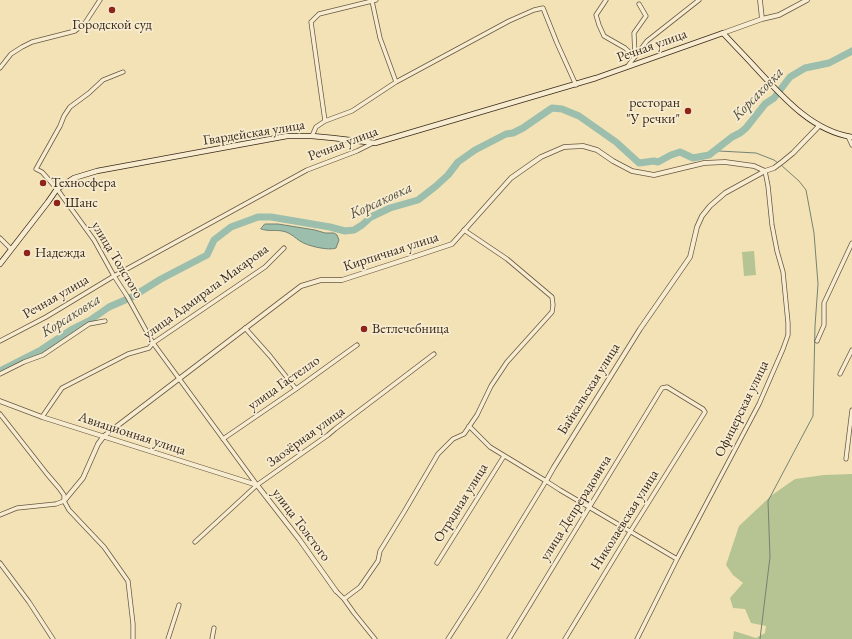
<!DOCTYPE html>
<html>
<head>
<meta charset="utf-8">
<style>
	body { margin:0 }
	canvas { display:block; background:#f3e2b6 }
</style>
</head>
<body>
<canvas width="852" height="639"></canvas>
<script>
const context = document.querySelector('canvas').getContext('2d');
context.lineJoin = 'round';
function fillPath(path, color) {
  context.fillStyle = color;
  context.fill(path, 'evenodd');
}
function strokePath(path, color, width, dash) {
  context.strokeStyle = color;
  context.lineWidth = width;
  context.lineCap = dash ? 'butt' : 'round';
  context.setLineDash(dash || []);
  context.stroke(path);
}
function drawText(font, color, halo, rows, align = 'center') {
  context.font = font + ' "EB Garamond",serif';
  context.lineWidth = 3.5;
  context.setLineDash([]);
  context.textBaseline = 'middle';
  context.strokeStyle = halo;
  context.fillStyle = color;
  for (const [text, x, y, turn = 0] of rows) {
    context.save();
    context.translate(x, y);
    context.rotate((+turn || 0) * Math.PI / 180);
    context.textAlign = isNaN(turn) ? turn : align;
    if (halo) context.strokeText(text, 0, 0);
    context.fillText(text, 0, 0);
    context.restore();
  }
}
fillPath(new Path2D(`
	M 754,251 L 756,275 L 744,276 L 742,252 Z
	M 852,474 L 852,639 L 733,639 L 734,631 L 756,638 L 765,633 L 766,626 L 751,623 L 745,609 L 733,608 L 730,598 L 743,583 L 733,575 L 726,565 L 739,526 L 772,495 L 795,479 L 824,475 Z`), '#b5c492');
const water = new Path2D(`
	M 265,224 L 278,224 L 315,230 L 325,233 L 334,233 L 337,235 L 339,240 L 336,248 C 329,251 307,246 300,241 C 295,238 292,234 286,232 C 278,229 269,232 261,229 Z`);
fillPath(water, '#9bbead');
strokePath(water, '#748373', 1);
strokePath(new Path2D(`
	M 709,155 L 719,151 L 756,153 L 774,160 L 778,163
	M 760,639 L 770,557 L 768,501 L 813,416 L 815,326 L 818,284 L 814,233 L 806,190 L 799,181 L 781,165`), '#748373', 1);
strokePath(new Path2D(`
	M 0,371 L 41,350 L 71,330 L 89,321 L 109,307 L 132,297 L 161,279 L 207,255 L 214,240 L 231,227 L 258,217 L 271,217 L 330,227 L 345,231 L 354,230 L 362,225 L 371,217 L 390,208 L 418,200 L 436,186 L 448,175 L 458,162 L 475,150 L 506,134 L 513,133 L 523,128 L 552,108 L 562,109 L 579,116 L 616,142 L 639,163 L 654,161 L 658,162 L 671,155 L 680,152 L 693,158 L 709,155 L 732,137 L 740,133 L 746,128 L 765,104 L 774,98 L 790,77 L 805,68 L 829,63 L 852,51`), '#9bbead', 7);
const minor = new Path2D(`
	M 606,0 L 596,15 L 599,25 L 604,36 L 625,48 L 635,57
	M 372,1 L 380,38 L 396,82
	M 635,57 L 634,33 L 646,16 L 639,4
	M 627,67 L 647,41 L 699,0
	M 0,68 L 11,54 L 22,47 L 32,42 L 75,31 L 85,23 L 100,0
	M 123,72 L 103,80 L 89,93 L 70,107 L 64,116 L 60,126 L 36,169 L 42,172 L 57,189 L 94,240 L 114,276 L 127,296 L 153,343 L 257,485
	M 325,121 L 311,22 L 319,14 L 376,0
	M 312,136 L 316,127 L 325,121 L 352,111 L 396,82 L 509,21 L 534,10 L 543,8 L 557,43 L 576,85
	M 848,136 L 852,145
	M 0,238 L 11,249
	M 245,328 L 270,356 L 296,389
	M 0,341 L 46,317 L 114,276 L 307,170 L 357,151 L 373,143
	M 817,341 L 824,325 L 824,303 L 852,243
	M 0,374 L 24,362 L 43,355 L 89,324 L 105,321
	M 840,374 L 852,350
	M 0,414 L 47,474 L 59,488 L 64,495 L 64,501 L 69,510 L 104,547 L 128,581 L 133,624 L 133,639
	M 42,417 L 62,388 L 128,354 L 149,348 L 153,343 L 265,267 L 284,248
	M 469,426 L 490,447 L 546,481 L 560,490 L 677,559
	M 223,439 L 296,389 L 357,345
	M 846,459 L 852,410
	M 0,515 L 17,508 L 56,504 L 64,501
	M 195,542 L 257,485 L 328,435 L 335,429 L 384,392 L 434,354
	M 0,563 L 29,602 L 53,639
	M 437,563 L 504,456
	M 336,591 L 344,599 L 360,587 L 378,561 L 380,551 L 404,512 L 438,454 L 453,439 L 464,434 L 477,415 L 491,386 L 507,362 L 552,312 L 553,305 L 552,297 L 507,259 L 464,230
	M 344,599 L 354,613 L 375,639
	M 168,639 L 179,605
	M 212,639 L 214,628
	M 448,639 L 480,589 L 546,481
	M 509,639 L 662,388 L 667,387 L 703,409 L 705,412 L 630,532 L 565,639
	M 637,639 L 677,559 L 759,404 L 783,349 L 788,335 L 788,323 L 783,272 L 777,251 L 772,225 L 768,186 L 765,171`);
const tertiary = new Path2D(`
	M 760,0 L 762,19
	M 723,33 L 762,19 L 779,15 L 807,0
	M 0,401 L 42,417 L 257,485 L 299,539 L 336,591
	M 546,481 L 554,467 L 640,329 L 690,257 L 697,227 L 702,216 L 710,206 L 725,193 L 765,171 L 774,168 L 782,162 L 793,153 L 819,126
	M 64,501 L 83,478 L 98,444 L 104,436 L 301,286 L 321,280 L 342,280 L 410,258 L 452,244 L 511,178 L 541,157 L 564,147 L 583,146 L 597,150 L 613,161 L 632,171 L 654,175 L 704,163 L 725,162 L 754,166 L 765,171`);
const secondary = new Path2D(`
	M 0,264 L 48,202 L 57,189 L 74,178 L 97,171 L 287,136 L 312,136 L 333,138 L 375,143 L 596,78 L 723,33 C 733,44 744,55 754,66 C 781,95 811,131 852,137`);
strokePath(minor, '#685842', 5);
strokePath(tertiary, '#685842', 5.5);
strokePath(secondary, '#3a2a1c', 6);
strokePath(minor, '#f7ecd0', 3.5);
strokePath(tertiary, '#f7ecd0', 4);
strokePath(secondary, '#f7ecd0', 4.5);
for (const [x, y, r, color] of [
	[112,10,4,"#8f2418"],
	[688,111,4,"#8f2418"],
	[43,183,4,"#8f2418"],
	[57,203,4,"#8f2418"],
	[27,253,4,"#8f2418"],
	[364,329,4,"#8f2418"]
]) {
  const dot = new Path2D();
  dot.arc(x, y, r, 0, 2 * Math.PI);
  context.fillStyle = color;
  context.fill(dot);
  strokePath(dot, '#f7ecd0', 1.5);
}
drawText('14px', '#3a2a1c', '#f7ecd0', [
	["Городской суд",112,25,"center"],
	["ресторан",680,103,"right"],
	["\"У речки\"",680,119,"right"],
	["Техносфера",51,183],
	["Шанс",65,203],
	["Надежда",35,253],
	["Ветлечебница",372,329]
], 'left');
drawText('14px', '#3a2a1c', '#f7ecd0', [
	["Речная улица",652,46,-20],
	["Гвардейская улица",254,133,-9],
	["Речная улица",343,144,-21],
	["Кирпичная улица",391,252,-18],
	["улица Толстого",117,260,59],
	["улица Адмирала Макарова",206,292,-36],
	["Речная улица",56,297,-30],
	["улица Гастелло",284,383,-35],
	["Байкальская улица",589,389,-58],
	["Офицерская улица",742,409,-64],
	["Авиационная улица",132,434,18],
	["Заозёрная улица",306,437,-36],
	["Отрадная улица",461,503,-58],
	["улица Депрерадовича",576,508,-58],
	["Николаевская улица",625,520,-58],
	["улица Толстого",301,525,53]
]);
drawText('italic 15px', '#524f40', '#f7ecd0', [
	["Корсаковка",758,94,-46],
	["Корсаковка",381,201,-25],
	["Корсаковка",71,316,-32]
]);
</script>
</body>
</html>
